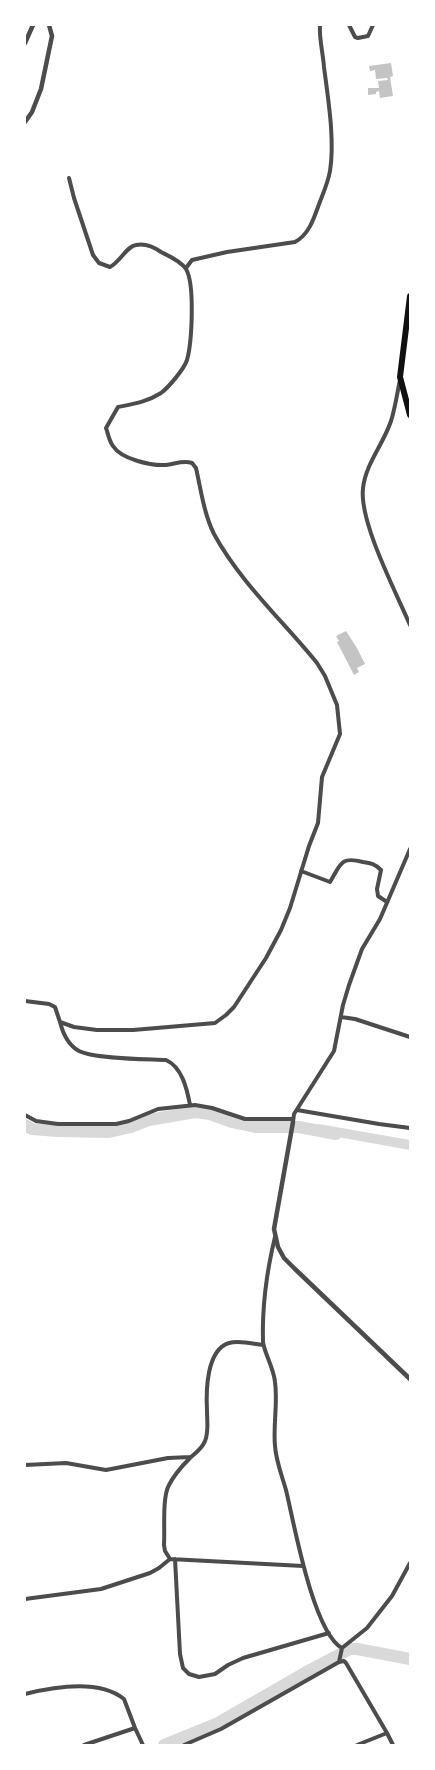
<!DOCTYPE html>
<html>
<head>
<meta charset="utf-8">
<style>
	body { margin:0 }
	#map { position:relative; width:435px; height:1770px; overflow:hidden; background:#fff; font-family:"Open Sans",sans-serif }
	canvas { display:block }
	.frame { position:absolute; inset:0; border:26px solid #fff; pointer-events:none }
</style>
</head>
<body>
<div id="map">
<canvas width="435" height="1770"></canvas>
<div class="frame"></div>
</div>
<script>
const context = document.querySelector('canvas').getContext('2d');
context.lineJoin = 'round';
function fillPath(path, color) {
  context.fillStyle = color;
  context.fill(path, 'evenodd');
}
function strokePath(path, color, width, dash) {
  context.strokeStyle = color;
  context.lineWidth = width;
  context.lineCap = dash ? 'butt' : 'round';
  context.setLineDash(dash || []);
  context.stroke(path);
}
fillPath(new Path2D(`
	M 319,1124 L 410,1140 L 410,1150 L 321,1134 Z`), '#d9d9d9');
strokePath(new Path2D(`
	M 25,1125 L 32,1129 L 58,1131 L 109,1132 L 131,1127 L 149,1120 L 195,1112 L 210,1114 L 232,1122 L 255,1127 L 299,1127 L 336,1134
	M 164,1745 L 218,1723 L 310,1670 L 350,1649 L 357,1649 L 410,1659`), '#d9d9d9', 12);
fillPath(new Path2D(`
	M 391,63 L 393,76 L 390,77 L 393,96 L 380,98 L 379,91 L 376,92 L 376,94 L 368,95 L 368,88 L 379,88 L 378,81 L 388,80 L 387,78 L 376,79 L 375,70 L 370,71 L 369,66 Z
	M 346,631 L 357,648 L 365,664 L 357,668 L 359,672 L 354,675 L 337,642 L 339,641 L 336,636 Z`), '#c4c4c4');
strokePath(new Path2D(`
	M 349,25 L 355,37 L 358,38 L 368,36 L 373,25
	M 69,178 L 74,198 L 93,255 L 99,263 L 110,267 C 120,262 127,246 136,245 C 145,243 154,247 161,252 C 169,256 181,261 186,269 C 195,284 192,342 187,360 C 184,369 169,387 161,393 C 147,402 133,404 118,407 L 106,428 C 108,433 109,441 113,446 C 121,459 151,466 166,465 C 175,464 183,460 192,463 L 196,468 C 201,490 204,514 214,534 C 240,582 283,621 317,663 L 325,676 L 337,705 L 340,734 L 322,777 L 318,823 L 309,846 L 290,908 L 281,930 L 266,958 L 234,1007 L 226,1015 L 215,1023 L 133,1030 L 97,1030 L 74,1027 L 60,1022 C 63,1034 68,1045 79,1051 C 95,1059 146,1059 166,1060 C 182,1067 187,1089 190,1105
	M 186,268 L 192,260 L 227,252 L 295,242 C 308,235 313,221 318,207 C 322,196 328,183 330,171 C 335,140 328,98 324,67 C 323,53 319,39 320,25
	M 400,380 C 397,394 395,409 391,421 C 383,445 366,463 363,488 C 359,522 396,592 410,625
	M 301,871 L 330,882 C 341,864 340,856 363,862 C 371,863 375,864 381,870 L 377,889 L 378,896 L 387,902
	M 25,1001 L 49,1004 L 55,1007 L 60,1022
	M 341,1017 L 355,1019 L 410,1037
	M 297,1110 L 379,1124 L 410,1128
	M 25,1115 L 36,1121 L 58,1124 L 116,1124 L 129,1121 L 158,1109 L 195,1105 L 212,1108 L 245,1119 L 293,1119
	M 293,1122 L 294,1114 L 334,1051 L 343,1005 L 349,985 L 362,949 L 380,919 L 410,849
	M 275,1237 C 267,1270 262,1308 263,1342 C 264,1352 274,1369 275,1382 C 278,1403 273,1425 275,1446 C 276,1461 282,1476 286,1490 C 294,1523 313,1632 342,1648
	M 25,1465 L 66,1463 L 106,1470 L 168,1458 L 191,1457
	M 170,1559 L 165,1551 L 164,1545 C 165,1530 162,1497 169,1485 C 174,1475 183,1465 190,1458 C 196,1452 202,1449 205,1441 C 209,1432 207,1421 207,1411 C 206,1392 206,1350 229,1343 C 240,1340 253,1344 263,1345
	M 175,1559 L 180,1654 L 183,1668 L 189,1674 L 199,1677 L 215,1674 L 228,1665 L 243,1658 L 329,1633
	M 25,1599 L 101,1589 L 150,1573 L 159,1568 L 170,1559 L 303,1566
	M 342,1648 L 367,1628 L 392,1596 L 410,1563
	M 339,1662 L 344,1661 L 346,1663 L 387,1733 L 393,1745
	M 339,1662 L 342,1648
	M 25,1694 C 53,1687 99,1679 124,1699 L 135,1728 L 143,1745
	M 84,1745 L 135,1728
	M 184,1745 L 221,1729 L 339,1662
	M 357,1745 L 387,1733`), '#4c4c4c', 4);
strokePath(new Path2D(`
	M 25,43 L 33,25
	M 25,122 L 32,112 L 41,89 L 52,36 L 49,25
	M 293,1122 L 274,1229 L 278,1247 L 284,1258 L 295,1269 L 410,1379`), '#4c4c4c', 4.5);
strokePath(new Path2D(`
	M 410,296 L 400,377 L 410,415`), '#111', 6);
</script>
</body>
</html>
